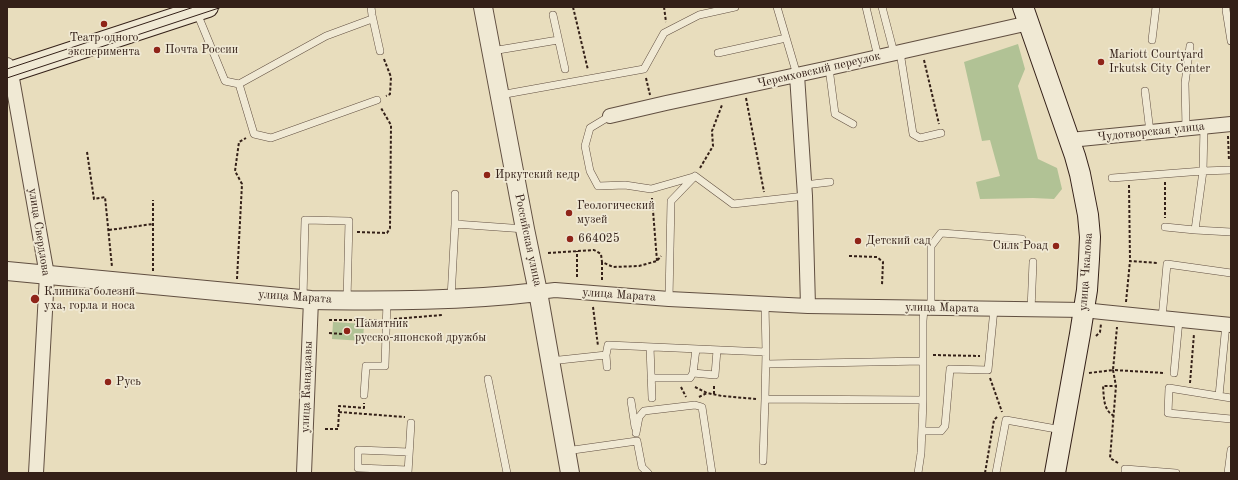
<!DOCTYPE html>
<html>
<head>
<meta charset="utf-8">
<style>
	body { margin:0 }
	#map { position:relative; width:1238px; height:480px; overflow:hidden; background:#e8ddbd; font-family:"Old Standard TT",serif }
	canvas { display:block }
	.frame { position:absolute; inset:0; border:8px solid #342018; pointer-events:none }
</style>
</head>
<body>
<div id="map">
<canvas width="1238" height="480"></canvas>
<div class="frame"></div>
</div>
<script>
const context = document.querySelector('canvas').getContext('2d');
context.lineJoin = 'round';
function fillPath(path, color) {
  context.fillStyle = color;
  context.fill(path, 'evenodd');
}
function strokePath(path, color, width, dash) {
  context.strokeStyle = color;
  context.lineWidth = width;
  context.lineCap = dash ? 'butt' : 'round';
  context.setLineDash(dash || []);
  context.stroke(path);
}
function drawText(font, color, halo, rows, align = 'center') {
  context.font = font + ' "Old Standard TT",serif';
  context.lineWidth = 3.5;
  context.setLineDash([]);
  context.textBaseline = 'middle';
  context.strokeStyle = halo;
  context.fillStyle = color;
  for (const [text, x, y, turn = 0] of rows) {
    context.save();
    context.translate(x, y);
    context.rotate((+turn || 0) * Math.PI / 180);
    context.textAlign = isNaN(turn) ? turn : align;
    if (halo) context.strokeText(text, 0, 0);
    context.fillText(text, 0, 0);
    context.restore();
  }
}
fillPath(new Path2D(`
	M 1018,44 L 1025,69 L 1018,86 L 1038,159 L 1057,168 L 1062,189 L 1054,199 L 1033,198 L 980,199 L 976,182 L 1000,176 L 990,140 L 982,141 L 964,62 Z
	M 333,322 L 364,324 L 363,341 L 332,339 Z`), '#b1c295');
const service = new Path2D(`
	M 371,7 L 372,15 L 380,51
	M 777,7 L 797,75
	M 866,7 L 878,57
	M 882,7 L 894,53
	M 1226,10 L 1231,41
	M 197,13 L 225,81 L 239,84 L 254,134 L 271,138 L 377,100
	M 553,15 L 565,69
	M 1152,40 L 1156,7
	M 492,51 L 558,40
	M 900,52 L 913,134 L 920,138 L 941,133
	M 718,53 L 786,38
	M 829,68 L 835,114 L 853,124
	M 239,84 L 326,36 L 372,19
	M 1145,91 L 1150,132
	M 500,95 L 644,69 L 664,33 L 699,15 L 735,7
	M 610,116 L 590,128 L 585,146 L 590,171 L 598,186 L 625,185 L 651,189 L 693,177
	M 1186,128 L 1185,83 L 1190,46
	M 1112,178 L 1203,171 L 1204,126
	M 804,185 L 830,182
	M 455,224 L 455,194
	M 1165,227 L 1195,230 L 1203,171 L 1231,170
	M 1195,230 L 1231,232
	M 303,298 L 305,220 L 349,221 L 347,300
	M 451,298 L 455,224 L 525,229
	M 669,299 L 671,201 L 695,176 L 733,204 L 805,196
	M 931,308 L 931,246 L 941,233 L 1022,239
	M 1031,310 L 1033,262
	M 1162,318 L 1167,264 L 1231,273
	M 650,347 L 652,398
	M 766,352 L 765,399 L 923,400 L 923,321 L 924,308
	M 606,355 L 607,367
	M 550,361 L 606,355 L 608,345 L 766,352 L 765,304
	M 766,364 L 923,361
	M 693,373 L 715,375 L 717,350
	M 1174,373 L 1179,320
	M 651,378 L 690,378 L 693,373 L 696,349
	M 488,379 L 507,473
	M 364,395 L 366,366 L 385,366 L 387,300
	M 1219,396 L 1226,324
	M 1231,398 L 1169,388 L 1168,413 L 1231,419
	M 631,401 L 635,427
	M 922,431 L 941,431 L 945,426 L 950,369 L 988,370 L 994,309
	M 636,433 L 639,417 L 644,411 L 695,405 L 702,407 L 712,473
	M 566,451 L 637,441 L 642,467 L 648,473
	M 763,461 L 765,399
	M 408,470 L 358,468 L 358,450 L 409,452
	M 408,473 L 411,423
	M 918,473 L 921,453 L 923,400
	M 996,473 L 1006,420 L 1062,430
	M 1125,473 L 1125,469 L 1176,473
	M 1228,473 L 1231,450`);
const minor = new Path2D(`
	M 7,65 L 11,73 L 47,275 L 36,473
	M 797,75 L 805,196 L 808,306
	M 610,116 L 666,103 L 829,68 L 1029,23
	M 1070,140 L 1231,124
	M 538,292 L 555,290 L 669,299 L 808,306 L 1084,310 L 1102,312 L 1231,325
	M 304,473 L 311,300`);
const tertiary = new Path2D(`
	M 483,7 L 525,229 L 538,292 L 570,473
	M 7,271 L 311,300 C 386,301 464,301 538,292`);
const secondary = new Path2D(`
	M 1023,7 L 1075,156 L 1080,174 L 1088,215 L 1090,237 L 1089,259 L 1087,290 L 1080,334 L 1055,473
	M 7,73 L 208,7`);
strokePath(service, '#614f41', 8);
strokePath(minor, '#614f41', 16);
strokePath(tertiary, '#614f41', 20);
strokePath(secondary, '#342018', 22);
strokePath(new Path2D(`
	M 573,7 L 588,70
	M 664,7 L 666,22
	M 384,59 L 391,77 L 390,94 L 386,96
	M 924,60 L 939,124
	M 646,78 L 650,95
	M 746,98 L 764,192
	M 1228,136 L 1229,161
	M 87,152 L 94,199 L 105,197 L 112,267
	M 700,168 L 713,146 L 712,131 L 722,105
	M 1165,182 L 1165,218
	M 1129,185 L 1130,261
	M 652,198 L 657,261
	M 109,230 L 153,224
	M 357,232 L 387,233 L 390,228 L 391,125 L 381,108
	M 548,253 L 594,250 L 601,254 L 602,262 L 613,267 L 639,266 L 657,261 L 661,256
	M 849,256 L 877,257 L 883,262 L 882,285
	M 153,271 L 153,200
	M 577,277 L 577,251
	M 237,279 L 242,184 L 235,171 L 239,142 L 246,138
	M 602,280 L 602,262
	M 1126,302 L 1130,261 L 1158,263
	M 593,307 L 598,346
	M 394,319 L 442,315
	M 329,320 L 378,320
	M 329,333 L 342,334
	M 1096,336 L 1100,332 L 1101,324
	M 933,355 L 980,356
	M 1089,373 L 1113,370 L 1117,327
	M 990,378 L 1002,412
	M 1190,383 L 1194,334
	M 681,387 L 686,397
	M 695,387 L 707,393 L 722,396 L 756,399
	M 714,394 L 714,384
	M 699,397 L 707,393
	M 339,412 L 339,406 L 364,408 L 364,403
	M 1114,416 C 1103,410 1104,397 1103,386 L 1116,386
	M 325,429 L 338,429 L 339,412 L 405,417
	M 1118,463 L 1110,458 L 1116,386 L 1113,370 L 1165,373
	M 985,473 L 994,420 L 997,417`), '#342018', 2, [3, 2]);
strokePath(service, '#f0e9d4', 7);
strokePath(minor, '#f0e9d4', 14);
strokePath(tertiary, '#f0e9d4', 18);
strokePath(secondary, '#f0e9d4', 20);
strokePath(new Path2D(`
	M 7,69 L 194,7
	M 7,78 L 222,7`), '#342018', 1);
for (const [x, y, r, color] of [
	[104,24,4,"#8f2418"],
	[157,50,4,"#8f2418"],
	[1101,62,4,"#8f2418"],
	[487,175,4,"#8f2418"],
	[569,213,4,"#8f2418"],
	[570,239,4,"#8f2418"],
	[858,241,4,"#8f2418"],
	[1056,246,4,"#8f2418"],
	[35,299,5,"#8f2418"],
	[347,331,4,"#8f2418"],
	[108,382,4,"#8f2418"]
]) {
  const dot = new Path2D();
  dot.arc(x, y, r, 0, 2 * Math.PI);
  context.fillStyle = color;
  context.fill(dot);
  strokePath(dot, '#f0e9d4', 1.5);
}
drawText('12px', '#342018', '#f0e9d4', [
	["Театр одного",104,38,"center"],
	["эксперимента",104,52,"center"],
	["Почта России",165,50],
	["Mariott Courtyard",1109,55],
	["Irkutsk City Center",1109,69],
	["Иркутский кедр",495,175],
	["Геологический",577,206],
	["музей",577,220],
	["664025",578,239],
	["Детский сад",866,241],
	["Силк Роад",1048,246,"right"],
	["Клиника болезнй",44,292],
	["уха, горла и носа",44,306],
	["Памятник",355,324],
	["русско-японской дружбы",355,338],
	["Русь",116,382]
], 'left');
drawText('12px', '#342018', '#f0e9d4', [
	["Черемховский переулок",819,70,-13],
	["Чудотворская улица",1151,132,-6],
	["улица Свердлова",39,232,81],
	["Российская улица",528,240,78],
	["улица Чкалова",1086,272,-86],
	["улица Марата",619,295,4],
	["улица Марата",295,297,4],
	["улица Марата",942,308,1],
	["улица Канадзавы",307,387,-88]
]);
</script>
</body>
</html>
